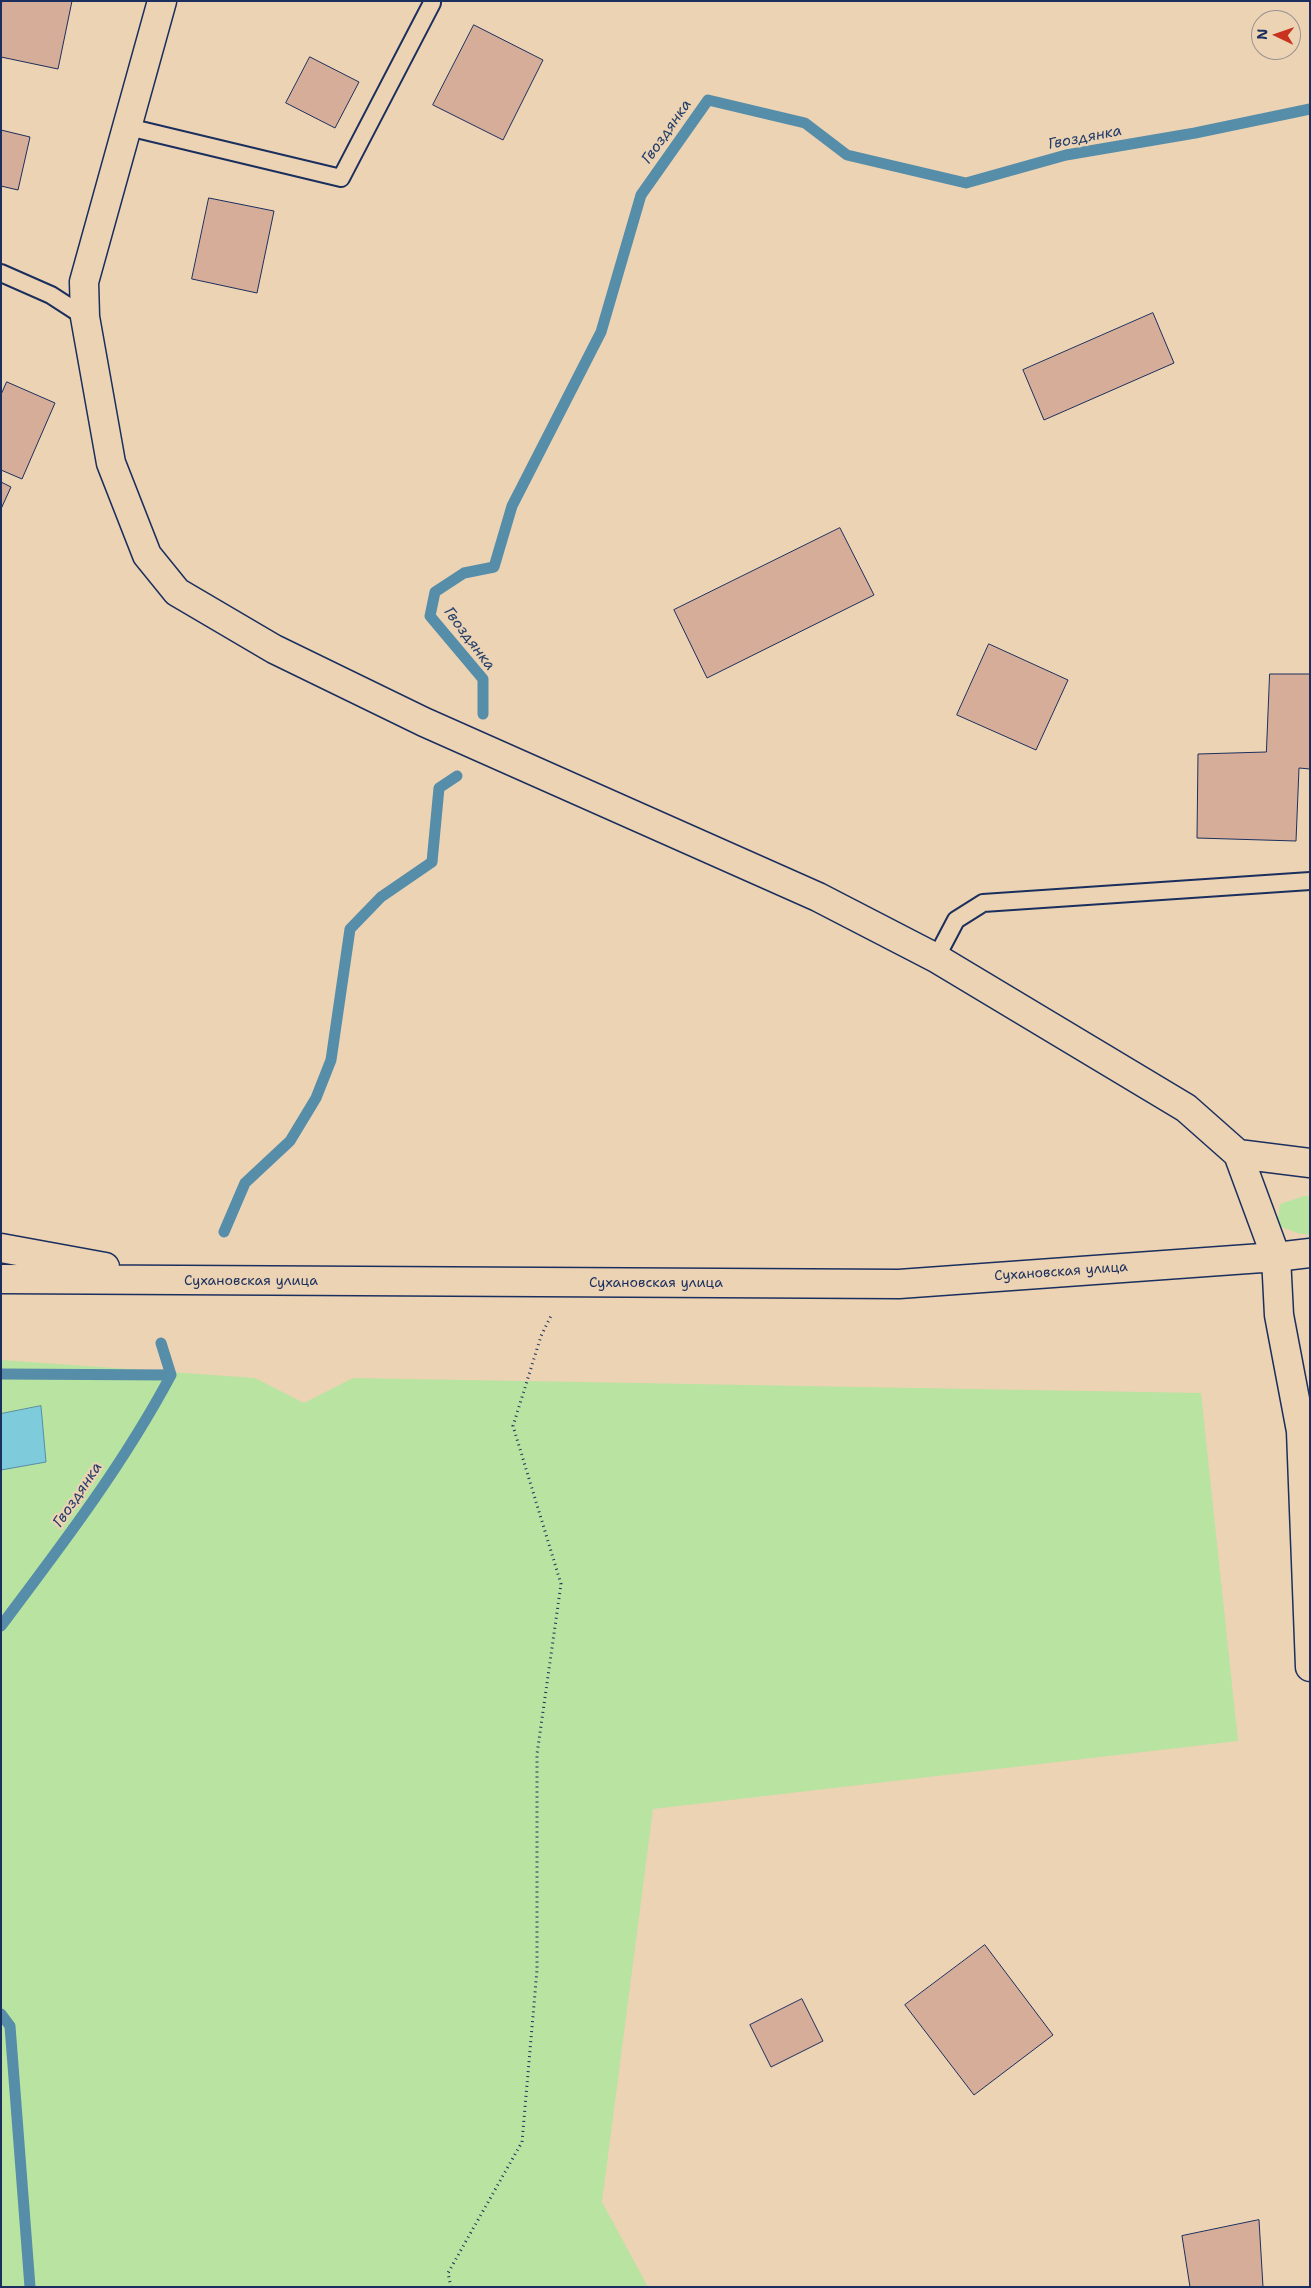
<!DOCTYPE html>
<html>
<head>
<meta charset="utf-8">
<style>
	body { margin:0 }
	#map { position:relative; width:1311px; height:2288px; overflow:hidden; background:#ecd3b4; font-family:"Shantell Sans",sans-serif }
	canvas { display:block }
	.frame { position:absolute; inset:0; border:2px solid #1b2f5e; pointer-events:none }
	.north { position:absolute; left:1251px; top:10px; width:50px; height:50px; box-sizing:border-box; background:#ecd3b4; border:1px solid #989192; border-radius:50%; rotate:273deg; font-size:14px; font-weight:700; line-height:20px; text-align:center; color:#1b2f5e }
	.north::after { content:''; display:block; margin:auto; width:18px; height:22px; background:#c8321e; clip-path:polygon(50% 0,100% 100%,50% 72%,0 100%) }
</style>
</head>
<body>
<div id="map">
<canvas width="1311" height="2288"></canvas>
<div class="frame"></div>
<div class="north">N</div>
</div>
<script>
const context = document.querySelector('canvas').getContext('2d');
context.lineJoin = 'round';
function fillPath(path, color) {
  context.fillStyle = color;
  context.fill(path, 'evenodd');
}
function strokePath(path, color, width, dash) {
  context.strokeStyle = color;
  context.lineWidth = width;
  context.lineCap = dash ? 'butt' : 'round';
  context.setLineDash(dash || []);
  context.stroke(path);
}
function drawText(font, color, halo, rows, align = 'center') {
  context.font = font + ' "Shantell Sans",sans-serif';
  context.lineWidth = 4.5;
  context.setLineDash([]);
  context.textBaseline = 'middle';
  context.strokeStyle = halo;
  context.fillStyle = color;
  for (const [text, x, y, turn = 0] of rows) {
    context.save();
    context.translate(x, y);
    context.rotate((+turn || 0) * Math.PI / 180);
    context.textAlign = isNaN(turn) ? turn : align;
    if (halo) context.strokeText(text, 0, 0);
    context.fillText(text, 0, 0);
    context.restore();
  }
}
fillPath(new Path2D(`
	M 1304,1196 L 1310,1196 L 1310,1235 L 1297,1233 L 1277,1225 L 1280,1204 Z
	M 1,1360 L 255,1378 L 304,1403 L 353,1378 L 1201,1393 L 1238,1741 L 653,1809 L 602,2202 L 648,2287 L 1,2287 Z`), '#b9e3a0');
const water = new Path2D(`
	M 41,1406 L 46,1462 L 1,1470 L 1,1414 Z`);
fillPath(water, '#7eccdb');
strokePath(water, '#568da9', 1);
strokePath(new Path2D(`
	M 483,714 L 483,679 L 430,616 L 435,592 L 464,573 L 494,567 L 512,506 L 601,332 L 641,195 L 708,100 L 805,123 L 847,155 L 966,183 L 1066,155 L 1195,133 L 1310,109
	M 224,1232 L 245,1183 L 290,1141 L 316,1098 L 331,1060 L 350,929 L 381,897 L 432,862 L 439,788 L 457,776
	M 1,1374 L 171,1375 L 161,1343
	M 1,1626 C 62,1545 123,1465 171,1375
	M 1,2014 L 10,2026 L 30,2287`), '#568da9', 11);
const building = new Path2D(`
	M 2,1 L 72,1 L 58,69 L 1,57 Z
	M 474,25 L 543,60 L 503,140 L 433,105 Z
	M 310,57 L 359,82 L 335,128 L 286,103 Z
	M 1,130 L 30,137 L 18,190 L 1,186 Z
	M 209,198 L 274,211 L 257,293 L 192,279 Z
	M 1153,313 L 1174,363 L 1044,420 L 1023,370 Z
	M 7,382 L 55,403 L 22,479 L 1,470 L 1,395 Z
	M 1,482 L 11,487 L 1,509 Z
	M 840,528 L 874,595 L 707,678 L 674,610 Z
	M 989,644 L 1068,680 L 1036,750 L 957,715 Z
	M 1270,674 L 1310,674 L 1310,769 L 1299,768 L 1296,841 L 1197,838 L 1198,754 L 1266,752 Z
	M 985,1945 L 1053,2035 L 974,2095 L 905,2005 Z
	M 802,1999 L 823,2041 L 771,2067 L 750,2025 Z
	M 1259,2220 L 1263,2287 L 1190,2287 L 1182,2236 Z`);
fillPath(building, '#d5ad99');
strokePath(building, '#1b2f5e', 1);
const service = new Path2D(`
	M 128,127 L 341,178 L 432,3
	M 1,273 L 51,295 L 85,317
	M 936,958 L 956,920 L 983,903 L 1310,881`);
const minor = new Path2D(`
	M 162,1 L 84,282 L 85,317 L 111,463 L 147,555 L 177,592 L 274,649 L 424,722 L 818,897 L 936,958 L 1186,1108 L 1238,1154
	M 1310,1163 L 1238,1154 L 1276,1257 L 1310,1253`);
const tertiary = new Path2D(`
	M 1,1248 L 105,1267
	M 1,1279 L 899,1284 L 1276,1257 L 1279,1315 L 1301,1431 L 1310,1667`);
strokePath(service, '#1b2f5e', 20);
strokePath(minor, '#1b2f5e', 31);
strokePath(tertiary, '#1b2f5e', 31);
strokePath(new Path2D(`
	M 451,2287 L 448,2273 L 522,2142 L 537,1970 L 537,1754 L 561,1584 L 513,1426 L 541,1336 L 551,1316`), '#1b2f5e', 3, [1, 4]);
strokePath(service, '#ecd3b4', 16);
strokePath(minor, '#ecd3b4', 28);
strokePath(tertiary, '#ecd3b4', 28);
drawText('14px', '#1b2f5e', '#ecd3b4', [
	["Сухановская улица",1061,1272,-4],
	["Сухановская улица",251,1281],
	["Сухановская улица",656,1283]
]);
drawText('italic 15px', '#253f6a', '#ecd3b4', [
	["Гвоздянка",667,132,-55],
	["Гвоздянка",1085,138,-11],
	["Гвоздянка",469,639,53],
	["Гвоздянка",78,1495,-56]
]);
</script>
</body>
</html>
